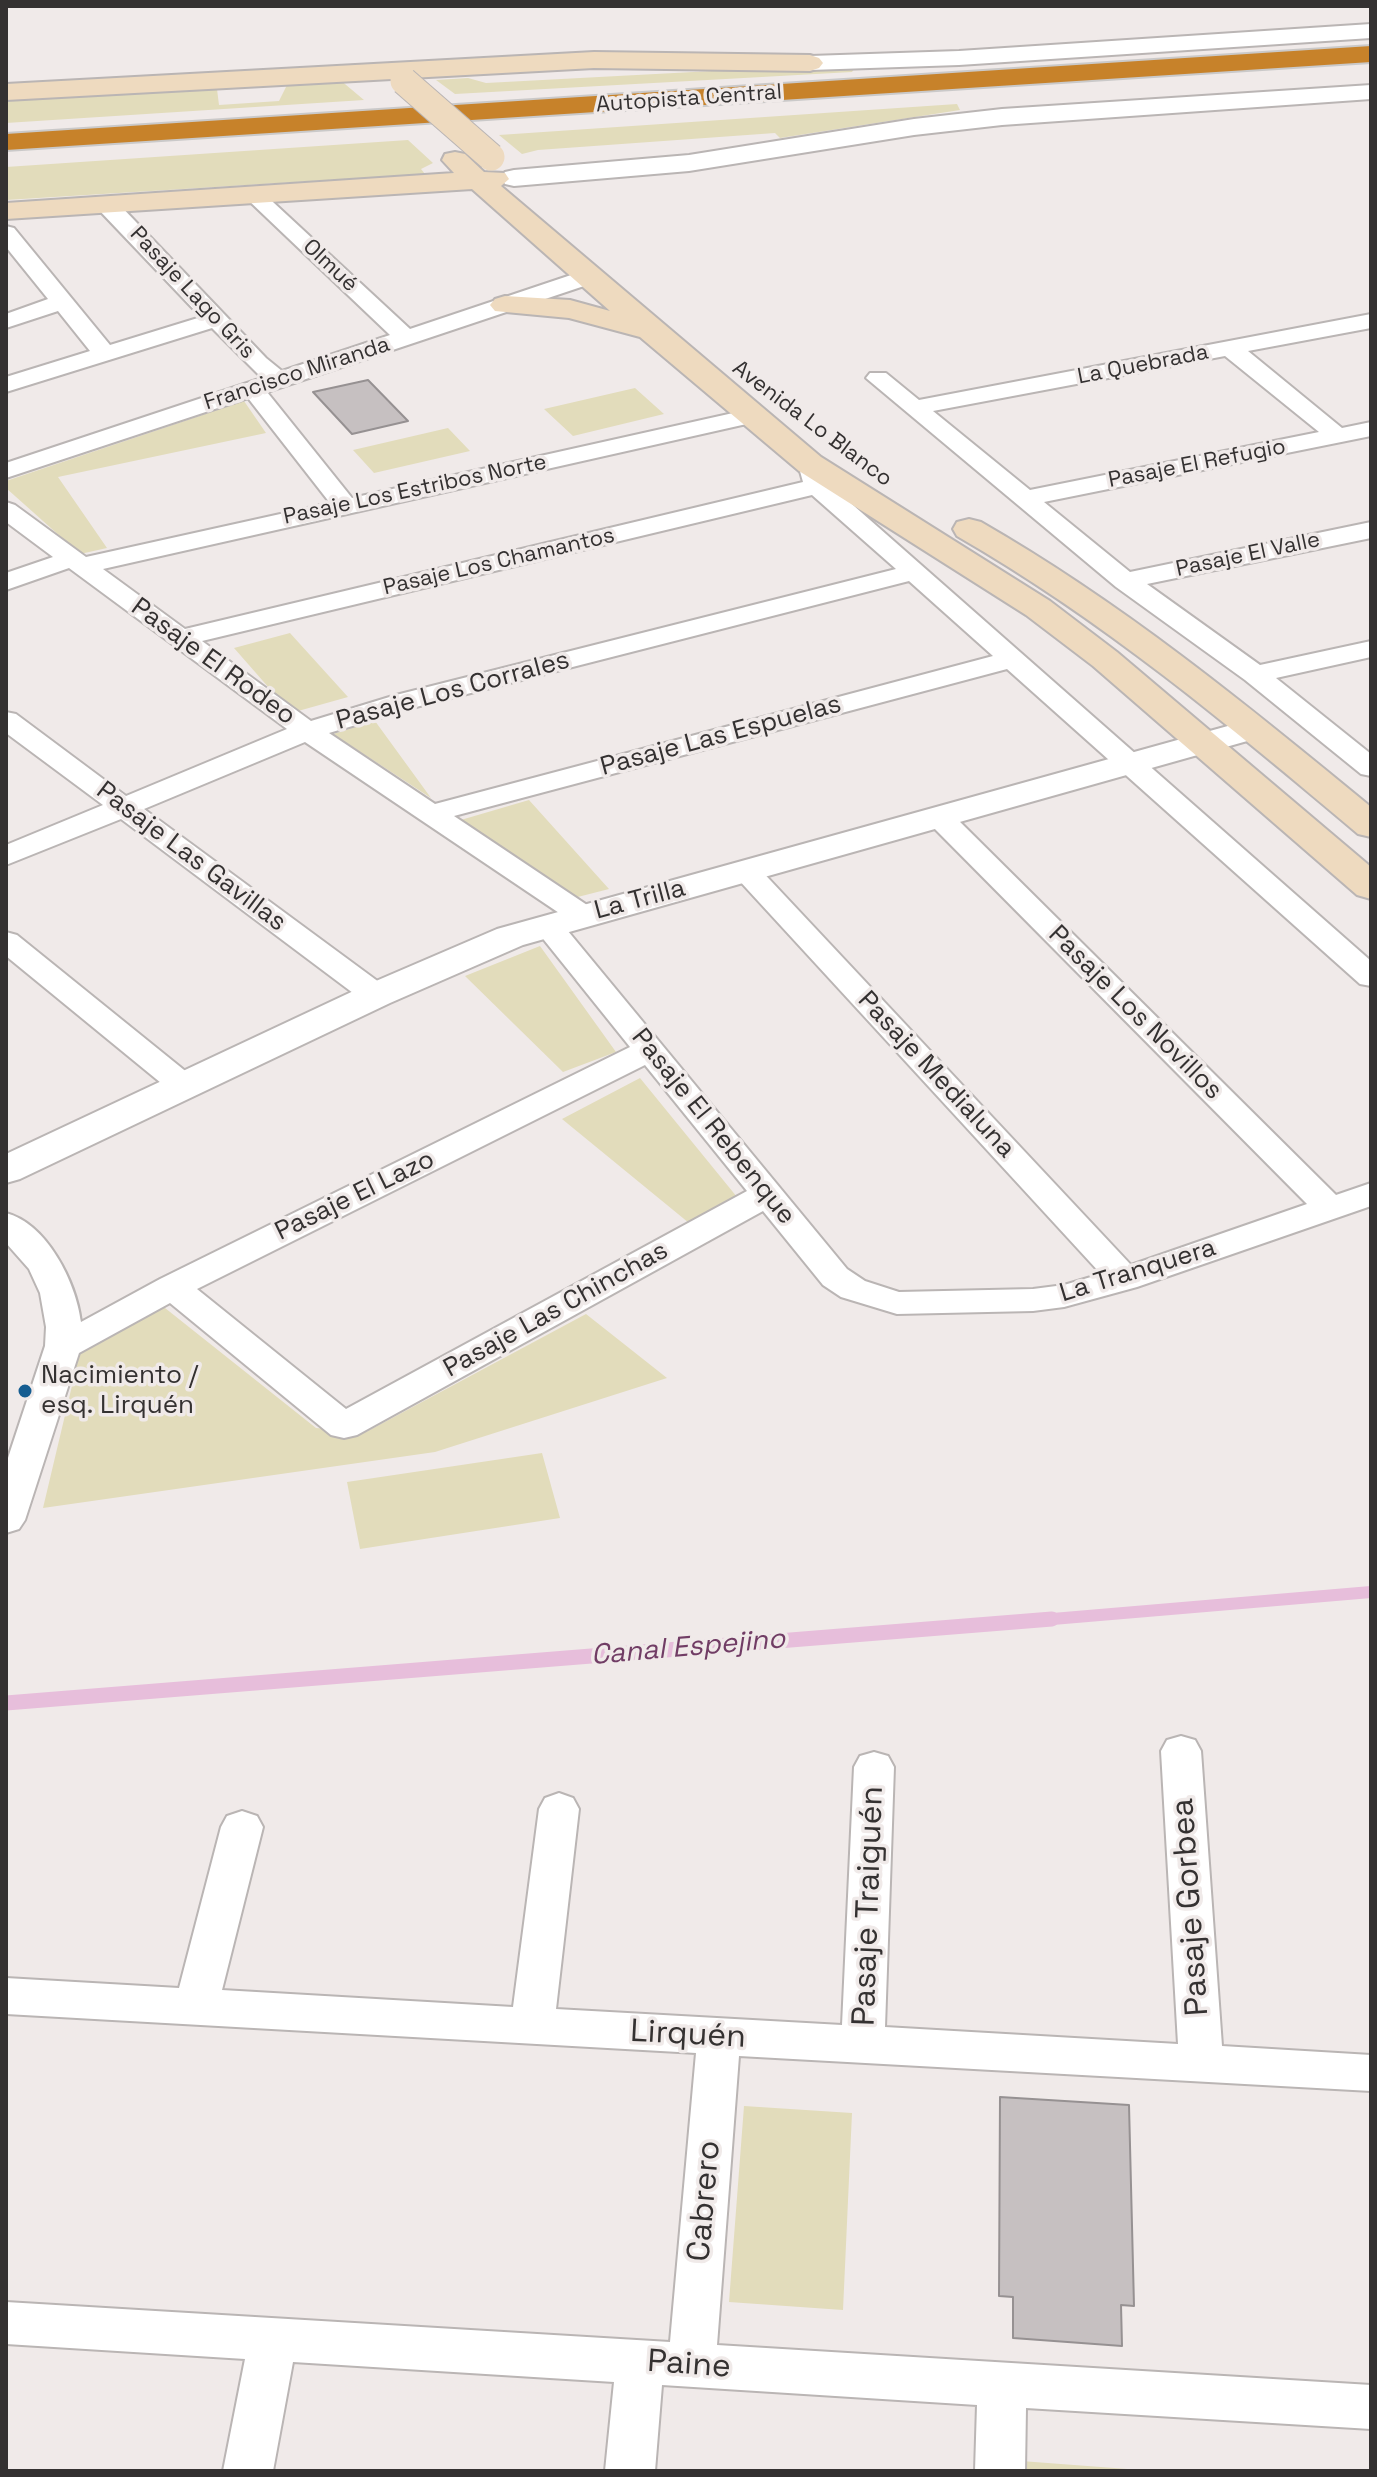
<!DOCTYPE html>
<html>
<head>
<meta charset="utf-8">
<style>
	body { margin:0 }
	#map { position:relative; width:1377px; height:2477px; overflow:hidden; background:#f0eae9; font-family:"Space Grotesk",sans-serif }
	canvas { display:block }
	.frame { position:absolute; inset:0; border:8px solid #343131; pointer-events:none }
</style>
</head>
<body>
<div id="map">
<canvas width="1377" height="2477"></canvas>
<div class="frame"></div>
</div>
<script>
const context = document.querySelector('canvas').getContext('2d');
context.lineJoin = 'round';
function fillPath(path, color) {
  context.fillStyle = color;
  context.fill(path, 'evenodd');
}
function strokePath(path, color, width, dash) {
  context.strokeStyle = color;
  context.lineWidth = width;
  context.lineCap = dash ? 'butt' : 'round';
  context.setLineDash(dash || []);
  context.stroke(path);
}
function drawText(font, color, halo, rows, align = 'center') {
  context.font = font + ' "Space Grotesk",sans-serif';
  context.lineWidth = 7;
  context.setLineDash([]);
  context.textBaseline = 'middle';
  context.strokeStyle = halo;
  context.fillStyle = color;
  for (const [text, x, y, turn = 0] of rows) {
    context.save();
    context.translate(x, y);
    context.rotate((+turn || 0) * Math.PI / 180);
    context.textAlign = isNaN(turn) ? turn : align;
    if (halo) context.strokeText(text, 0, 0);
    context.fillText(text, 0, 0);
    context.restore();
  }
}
fillPath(new Path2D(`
	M 718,66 L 856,66 L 852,72 L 455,94 L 436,80 L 468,78 L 486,83 L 712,71 Z
	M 339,79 L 364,100 L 6,123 L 6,97 ZM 287,85 L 279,101 L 219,105 L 217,89 Z
	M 957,104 L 960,110 L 780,138 L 775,133 L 538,150 L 522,154 L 499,135 Z
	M 408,140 L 433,163 L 421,169 L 425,174 L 6,200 L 6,167 Z
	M 635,388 L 664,414 L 573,436 L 544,409 Z
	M 244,401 L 266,433 L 58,477 L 107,548 L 80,554 L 6,488 L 6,481 Z
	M 448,428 L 470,451 L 374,473 L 353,450 Z
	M 290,633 L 348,697 L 291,713 L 234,648 Z
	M 375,721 L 431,798 L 333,734 Z
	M 529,800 L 609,889 L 566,900 L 454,822 Z
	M 540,946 L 616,1052 L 563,1072 L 465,976 Z
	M 640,1078 L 737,1197 L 689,1223 L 562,1119 Z
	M 160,1304 L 316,1428 L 366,1432 L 586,1314 L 667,1378 L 435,1452 L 43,1508 L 80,1352 Z
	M 542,1453 L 560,1518 L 360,1549 L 347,1482 Z
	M 744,2106 L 852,2113 L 843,2310 L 729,2302 Z
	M 1021,2461 L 1154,2471 L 1021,2471 Z`), '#e2dcbb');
strokePath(new Path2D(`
	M 1029,1621 L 1371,1592`), '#e7bedb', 12);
strokePath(new Path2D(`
	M 6,1703 L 1052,1619`), '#e7bedb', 15);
const building = new Path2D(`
	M 368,380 L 408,421 L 352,434 L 313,392 Z
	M 1000,2097 L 1129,2105 L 1134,2306 L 1121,2305 L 1122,2346 L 1013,2338 L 1013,2297 L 999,2296 Z`);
fillPath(building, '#c6c0c1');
strokePath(building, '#969192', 2);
const minor = new Path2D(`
	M 253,188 L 260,190 L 410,329 L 580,272 L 596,272 L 599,277 L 596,282 L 267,392 L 352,498 L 751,409 L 759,411 L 763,416 L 759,421 L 751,423 L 103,569 L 185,629 L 803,482 L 798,464 L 801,459 L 819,459 L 828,483 L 1371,961 L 1371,986 L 1360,984 L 1007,669 L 454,816 L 593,909 L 597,915 L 593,921 L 582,924 L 571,921 L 305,742 L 144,809 L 387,988 L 392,995 L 387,1002 L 376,1004 L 365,1002 L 121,819 L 6,865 L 6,845 L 103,805 L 6,733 L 6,712 L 16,714 L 126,796 L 287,729 L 69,568 L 6,590 L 6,573 L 53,557 L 6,522 L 6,502 L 15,505 L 86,557 L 330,503 L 248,398 L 6,478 L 6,463 L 262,378 L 212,328 L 6,392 L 6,377 L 90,351 L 58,311 L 6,328 L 6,314 L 48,299 L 6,247 L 6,226 L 14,228 L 110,345 L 201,317 L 98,209 L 95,204 L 106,198 L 114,199 L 266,358 L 282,371 L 390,335 L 246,198 L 242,194 ZM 812,495 L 896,569 L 396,695 L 311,721 L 202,641 ZM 909,581 L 993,656 L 435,804 L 329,733 L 416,707 Z
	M 1371,314 L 1371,328 L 1248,351 L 1342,428 L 1371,422 L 1371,436 L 1044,502 L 1130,572 L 1371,522 L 1371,538 L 1147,584 L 1260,665 L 1371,641 L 1371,657 L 1276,678 L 1371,754 L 1371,776 L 1361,774 L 1245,680 L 1116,587 L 866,378 L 870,373 L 886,373 L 919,400 ZM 1225,356 L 1319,432 L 1030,490 L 933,411 Z
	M 939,808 L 949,811 L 1336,1195 L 1371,1183 L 1371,1206 L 1137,1287 L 1064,1307 L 1033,1311 L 897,1314 L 841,1297 L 823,1285 L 763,1211 L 357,1435 L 344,1438 L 331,1435 L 170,1303 L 79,1353 L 25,1520 L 19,1529 L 6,1533 L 6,1464 L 45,1346 L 46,1327 L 40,1293 L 29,1269 L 6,1243 L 6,1213 C 47,1224 76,1282 81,1322 L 160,1279 L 630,1047 L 532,925 L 536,919 L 547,916 L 558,919 L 847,1269 L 865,1281 L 899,1292 L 1033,1289 L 1064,1285 L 1101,1274 L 736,877 L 731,871 L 736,865 L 746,862 L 756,865 L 1131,1265 L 1307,1204 L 929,823 L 925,817 L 929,811 ZM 645,1065 L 747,1191 L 346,1409 L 197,1289 Z
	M 6,932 L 17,935 L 194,1078 L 199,1085 L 194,1092 L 183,1095 L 172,1092 L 6,956 Z
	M 1181,1736 L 1195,1740 L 1201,1751 L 1222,2046 L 1371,2055 L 1371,2091 L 739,2056 L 717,2345 L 1371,2385 L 1371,2429 L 1026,2408 L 1025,2471 L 975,2471 L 977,2405 L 662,2385 L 655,2471 L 605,2471 L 614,2382 L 293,2362 L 273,2471 L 223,2471 L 245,2359 L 6,2344 L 6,2302 L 670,2342 L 696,2053 L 6,2014 L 6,1978 L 179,1988 L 221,1827 L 227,1816 L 242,1811 L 257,1816 L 263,1827 L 222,1990 L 513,2007 L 539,1809 L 545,1798 L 559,1793 L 573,1798 L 579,1809 L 556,2009 L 842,2025 L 854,1767 L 860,1756 L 874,1752 L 888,1756 L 894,1767 L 885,2027 L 1178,2044 L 1161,1751 L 1167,1740 Z`);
const tertiary = new Path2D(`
	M 1371,24 L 1371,38 L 959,65 L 810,70 L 801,68 L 798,63 L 801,58 L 810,56 L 959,51 Z
	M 1371,85 L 1371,99 L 1002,125 L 914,135 L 689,171 L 514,186 L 505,184 L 501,178 L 505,172 L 514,170 L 689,155 L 914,119 L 1002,109 Z
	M 1253,719 L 1265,722 L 1270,729 L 1265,736 L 523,945 L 390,1003 L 20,1179 L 6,1183 L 6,1154 L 362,987 L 497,929 Z`);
const secondary = new Path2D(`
	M 594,52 L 810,55 L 819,58 L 823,63 L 819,68 L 810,71 L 594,68 L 6,100 L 6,84 Z
	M 455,152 L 465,154 L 484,172 L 505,173 L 509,179 L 501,186 L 821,457 L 1050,601 L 1117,652 L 1371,867 L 1371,899 L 1357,895 L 1093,666 L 1026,615 L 799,471 L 640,337 L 569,318 L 495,311 L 490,305 L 495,299 L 505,296 L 570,300 L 610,311 L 472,189 L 6,219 L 6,203 L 454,173 L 442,160 L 445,154 Z
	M 969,519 L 981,522 C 1122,603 1246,704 1371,807 L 1371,837 L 1358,834 C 1230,726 1103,620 957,536 L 953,529 L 957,522 Z`);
const motorway = new Path2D(`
	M 1371,46 L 1371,62 L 6,150 L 6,134 Z`);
strokePath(minor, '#bab5b4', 4);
strokePath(tertiary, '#bab5b4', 4);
strokePath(secondary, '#bab5b4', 4);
strokePath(motorway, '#cac9c9', 4);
fillPath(minor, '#fff');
fillPath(tertiary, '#fff');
fillPath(secondary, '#eedabf');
fillPath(motorway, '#c7822a');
const secondaryBridge = new Path2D(`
	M 404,81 L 491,157`);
strokePath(secondaryBridge, '#bab5b4', 29, []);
strokePath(secondaryBridge, '#eedabf', 27);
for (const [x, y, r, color] of [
	[25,1391,8,"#155d91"]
]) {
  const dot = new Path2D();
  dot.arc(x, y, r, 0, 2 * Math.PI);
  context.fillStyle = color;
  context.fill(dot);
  strokePath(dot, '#f0eae9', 3);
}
drawText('22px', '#343131', '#f0eae9', [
	["Autopista Central",689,99,-4],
	["Olmué",330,266,43],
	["Pasaje Lago Gris",192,293,47],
	["La Quebrada",1143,365,-11],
	["Francisco Miranda",297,374,-18],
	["Avenida Lo Blanco",812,424,37],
	["Pasaje El Refugio",1197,464,-11],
	["Pasaje Los Estribos Norte",415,490,-12],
	["Pasaje El Valle",1248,555,-12],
	["Pasaje Los Chamantos",499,562,-13]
]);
drawText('26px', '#343131', '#f0eae9', [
	["Pasaje El Rodeo",213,662,36],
	["Pasaje Los Corrales",453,691,-15],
	["Pasaje Las Espuelas",721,736,-15],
	["Pasaje Las Gavillas",191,857,37],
	["La Trilla",640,900,-15],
	["Pasaje Los Novillos",1135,1013,45],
	["Pasaje Medialuna",936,1075,47],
	["Pasaje El Rebenque",713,1127,51],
	["Pasaje El Lazo",355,1196,-26],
	["La Tranquera",1138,1271,-17],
	["Pasaje Las Chinchas",556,1310,-29]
]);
drawText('26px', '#343131', '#f0eae9', [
	["Nacimiento /",41,1376],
	["esq. Lirquén",41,1406]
], 'left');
drawText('italic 28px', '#713d65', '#f0eae9', [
	["Canal Espejino",688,1648,-5]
]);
drawText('32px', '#343131', '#f0eae9', [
	["Pasaje Traiguén",869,1906,-88],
	["Pasaje Gorbea",1191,1907,-94],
	["Lirquén",688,2035,3],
	["Cabrero",705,2201,-85],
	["Paine",689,2365,4]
]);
</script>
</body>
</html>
